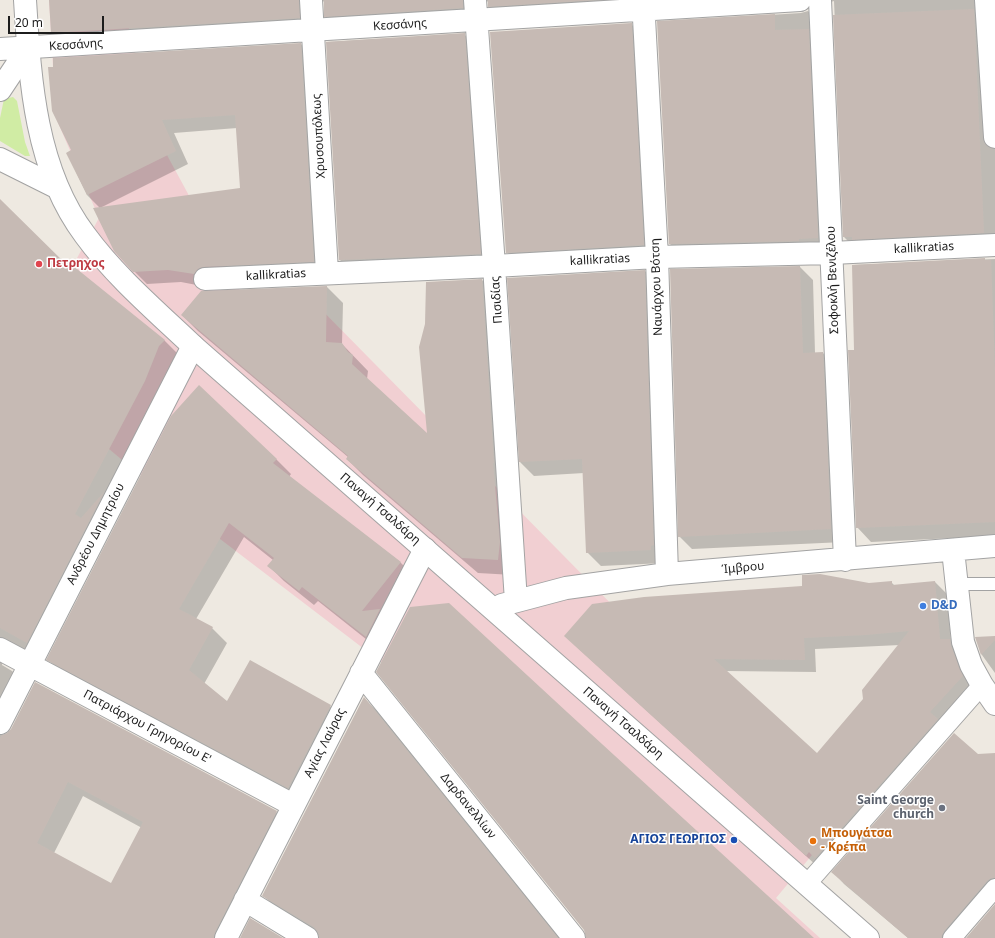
<!DOCTYPE html>
<html>
<head>
<meta charset="utf-8">
<style>
	body { margin:0 }
	#map { position:relative; width:995px; height:938px; overflow:hidden; background:#eee9e1; font-family:"Noto Sans",sans-serif }
	canvas { display:block }
	.scale { position:absolute; left:8px; top:16px; width:96px; height:18px; box-sizing:border-box; border:2px solid #1c1c1c; border-top:0; padding-left:5px; font-size:12px; line-height:14px; white-space:nowrap; color:#1c1c1c; -webkit-text-stroke:3px #fff; paint-order:stroke }
</style>
</head>
<body>
<div id="map">
<canvas width="995" height="938"></canvas>
<div class="scale">20 m</div>
</div>
<script>
const context = document.querySelector('canvas').getContext('2d');
context.lineJoin = 'round';
function fillPath(path, color) {
  context.fillStyle = color;
  context.fill(path, 'evenodd');
}
function strokePath(path, color, width, dash) {
  context.strokeStyle = color;
  context.lineWidth = width;
  context.lineCap = dash ? 'butt' : 'round';
  context.setLineDash(dash || []);
  context.stroke(path);
}
function drawText(font, color, halo, rows, align = 'center') {
  context.font = font + ' "Noto Sans",sans-serif';
  context.lineWidth = 3;
  context.setLineDash([]);
  context.textBaseline = 'middle';
  context.strokeStyle = halo;
  context.fillStyle = color;
  for (const [text, x, y, turn = 0] of rows) {
    context.save();
    context.translate(x, y);
    context.rotate((+turn || 0) * Math.PI / 180);
    context.textAlign = isNaN(turn) ? turn : align;
    if (halo) context.strokeText(text, 0, 0);
    context.fillText(text, 0, 0);
    context.restore();
  }
}
fillPath(new Path2D(`
	M 49,0 L 122,0 L 154,131 L 245,299 L 309,297 L 624,617 L 812,855 L 776,898 L 820,938 L 682,938 L 528,774 L 182,510 L 0,358 L 0,205 L 71,269 L 99,218 L 56,118 Z`), '#f1cfd2');
fillPath(new Path2D(`
	M 13,97 L 17,101 L 25,142 L 30,156 L 25,156 L 0,141 L 0,118 L 4,99 Z`), '#d0eca4');
fillPath(new Path2D(`
	M 50,0 L 995,0 L 995,247 L 858,251 L 844,237 L 834,1 L 828,3 L 820,2 L 503,20 L 489,6 L 489,1 L 483,3 L 478,9 L 340,30 L 325,16 L 325,1 L 319,3 L 313,32 L 66,47 L 52,33 Z
	M 808,11 L 821,23 L 831,251 L 683,257 L 670,244 L 658,22 L 801,13 Z
	M 631,24 L 645,38 L 657,259 L 521,266 L 507,252 Z
	M 464,34 L 477,47 L 493,267 L 353,273 L 340,260 L 327,42 Z
	M 301,44 L 313,57 L 326,274 L 207,287 L 181,282 L 147,284 L 134,271 L 241,188 L 237,128 L 174,133 L 188,164 L 100,208 L 87,195 L 67,153 Z
	M 0,200 L 70,270 L 164,340 L 179,355 L 39,662 L 3,658 L 2,665 L 12,671 L 27,685 L 3,732 L 2,736 L 276,812 L 291,826 L 234,938 L 0,938 ZM 83,796 L 142,828 L 112,885 L 54,853 Z
	M 995,259 L 995,536 L 871,542 L 857,527 L 853,265 Z
	M 800,267 L 813,280 L 815,353 L 823,353 L 836,366 L 844,542 L 692,549 L 679,536 Z
	M 645,271 L 658,285 L 664,563 L 601,566 L 587,552 L 584,473 L 534,476 L 520,462 Z
	M 482,280 L 498,296 L 513,575 L 478,573 L 363,475 L 347,459 L 348,457 L 198,331 L 182,315 L 202,292 L 327,287 L 343,303 L 342,344 L 368,371 L 367,379 L 428,435 Z
	M 276,459 L 291,474 L 289,477 L 400,562 L 415,577 L 381,651 L 318,601 L 314,605 L 284,581 L 269,566 L 273,560 L 244,537 L 196,619 L 212,628 L 227,643 L 204,684 L 227,703 L 330,706 L 345,721 L 304,803 L 63,674 L 48,659 Z
	M 891,582 L 895,586 L 935,582 L 947,594 L 951,641 L 962,652 L 974,688 L 818,867 L 578,648 L 869,584 ZM 900,645 L 864,699 L 817,754 L 726,671 L 816,672 L 815,649 Z
	M 995,637 L 995,673 L 982,655 L 976,638 Z
	M 364,698 L 378,712 L 560,938 L 320,938 L 320,936 L 278,910 L 263,895 Z
	M 995,769 L 995,897 L 960,938 L 908,938 L 844,884 L 833,872 Z`), '#0003');
fillPath(new Path2D(`
	M 49,0 L 299,0 L 300,18 L 51,33 Z
	M 324,0 L 463,0 L 463,8 L 324,17 Z
	M 488,0 L 596,0 L 488,7 Z
	M 974,9 L 984,233 L 852,240 L 852,237 L 843,237 L 833,15 Z
	M 775,14 L 775,30 L 809,29 L 818,238 L 799,239 L 799,241 L 669,244 L 657,21 Z
	M 632,23 L 644,245 L 506,253 L 490,32 Z
	M 465,33 L 481,254 L 339,260 L 326,42 Z
	M 301,43 L 314,262 L 204,267 L 198,269 L 194,274 L 168,270 L 133,272 L 114,251 L 93,208 L 240,188 L 235,115 L 162,120 L 176,151 L 87,195 L 66,153 L 71,150 L 52,111 L 48,67 L 53,67 L 53,58 Z
	M 0,199 L 70,268 L 72,265 L 165,340 L 159,346 L 145,381 L 75,514 L 81,518 L 104,492 L 27,643 L 0,628 Z
	M 985,258 L 985,260 L 991,260 L 995,370 L 995,522 L 856,528 L 848,350 L 854,350 L 852,265 Z
	M 800,266 L 803,353 L 823,352 L 831,529 L 678,537 L 670,269 Z
	M 645,270 L 654,545 L 651,546 L 651,550 L 586,553 L 582,459 L 519,462 L 507,278 Z
	M 482,279 L 494,463 L 493,463 L 500,542 L 498,560 L 462,558 L 346,459 L 348,456 L 181,315 L 201,291 L 327,286 L 326,342 L 342,343 L 348,352 L 353,355 L 352,364 L 427,433 L 419,347 L 425,324 L 426,282 Z
	M 199,385 L 277,459 L 273,463 L 401,562 L 362,611 L 380,609 L 366,637 L 302,587 L 299,591 L 267,566 L 274,558 L 229,523 L 179,609 L 213,627 L 189,670 L 227,701 L 250,660 L 331,705 L 288,788 L 46,660 L 171,416 Z
	M 820,574 L 869,583 L 892,581 L 892,585 L 935,581 L 940,639 L 950,639 L 951,646 L 963,676 L 930,712 L 938,719 L 815,858 L 809,852 L 806,856 L 564,636 L 592,604 L 644,597 L 802,586 L 802,575 ZM 909,631 L 862,690 L 863,699 L 817,753 L 714,659 L 805,660 L 804,638 L 865,635 Z
	M 449,603 L 567,712 L 814,938 L 586,938 L 584,930 L 376,672 L 410,607 Z
	M 995,636 L 995,640 L 981,655 L 975,637 Z
	M 35,682 L 277,811 L 215,932 L 214,938 L 0,938 L 0,738 L 2,735 L 7,733 L 11,729 ZM 68,782 L 143,822 L 111,883 L 37,843 Z
	M 364,697 L 558,938 L 319,938 L 318,932 L 314,927 L 262,896 Z
	M 954,733 L 978,754 L 995,753 L 995,878 L 991,878 L 987,881 L 944,931 L 942,938 L 908,938 L 831,872 Z
	M 995,904 L 995,938 L 966,938 Z
	M 250,918 L 283,938 L 240,938 Z`), '#c6bab4');
const service = new Path2D(`
	M 956,584 L 995,584`);
const pedestrian = new Path2D(`
	M 806,885 L 982,685
	M 952,938 L 995,888`);
const minor = new Path2D(`
	M 311,0 L 327,272
	M 475,0 L 494,266 L 516,601
	M 643,0 L 657,257 L 667,574
	M 820,0 L 845,560
	M 986,0 L 995,137
	M 0,49 L 800,0
	M 0,90 L 28,48
	M 205,279 L 494,266 L 657,257 L 832,253 L 995,245
	M 953,550 L 963,642 L 971,665 L 982,685 L 995,704
	M 502,605 L 566,588 L 667,574 L 995,546
	M 0,649 L 293,805
	M 361,673 L 574,938
	M 0,723 L 193,346
	M 245,900 L 307,938
	M 226,938 L 425,549`);
const tertiary = new Path2D(`
	M 25,0 C 30,79 35,169 85,235 C 115,276 156,311 193,346 L 868,938
	M 0,159 L 58,188`);
strokePath(service, '#a3a3a3', 14);
strokePath(pedestrian, '#a3a3a3', 20);
strokePath(minor, '#a3a3a3', 24);
strokePath(tertiary, '#a3a3a3', 24);
strokePath(service, '#fff', 12);
strokePath(pedestrian, '#fff', 18);
strokePath(minor, '#fff', 22);
strokePath(tertiary, '#fff', 22);
for (const [x, y, r, color] of [
	[39,264,4,"#e0444e"],
	[923,606,4,"#3f7fe0"],
	[942,808,4,"#6b7280"],
	[734,840,4,"#1a4fb4"],
	[813,841,4,"#e8710a"]
]) {
  const dot = new Path2D();
  dot.arc(x, y, r, 0, 2 * Math.PI);
  context.fillStyle = color;
  context.fill(dot);
  strokePath(dot, '#fff', 1.5);
}
drawText('12px', '#1c1c1c', '#fff', [
	["Κεσσάνης",400,25,-4],
	["Κεσσάνης",76,45,-4],
	["Χρυσουπόλεως",319,136,-93],
	["kallikratias",924,248,-3],
	["kallikratias",600,260,-3],
	["kallikratias",276,275,-3],
	["Σοφοκλή Βενιζέλου",833,280,-92],
	["Ναυάρχου Βότση",657,287,-92],
	["Πισιδίας",497,300,-94],
	["Παναγή Τσαλδάρη",380,509,41],
	["Ανδρέου Δημητρίου",96,534,-63],
	["Ίμβρου",743,568,-5],
	["Παναγή Τσαλδάρη",623,723,41],
	["Πατριάρχου Γρηγορίου Ε'",147,727,28],
	["Αγίας Λαύρας",325,743,-63],
	["Δαρδανελλίων",468,806,51]
]);
drawText('bold 12px', '#be3a42', '#fff', [
	["Πετρηχος",47,264]
], 'left');
drawText('bold 12px', '#366cbe', '#fff', [
	["D&D",931,606]
], 'left');
drawText('bold 12px', '#5b616d', '#fff', [
	["Saint George",934,801],
	["church",934,815]
], 'right');
drawText('bold 12px', '#c56008', '#fff', [
	["Μπουγάτσα",821,834],
	["- Κρέπα",821,848]
], 'left');
drawText('bold 12px', '#164399', '#fff', [
	["ΑΓΙΟΣ ΓΕΩΡΓΙΟΣ",726,840]
], 'right');
</script>
</body>
</html>
